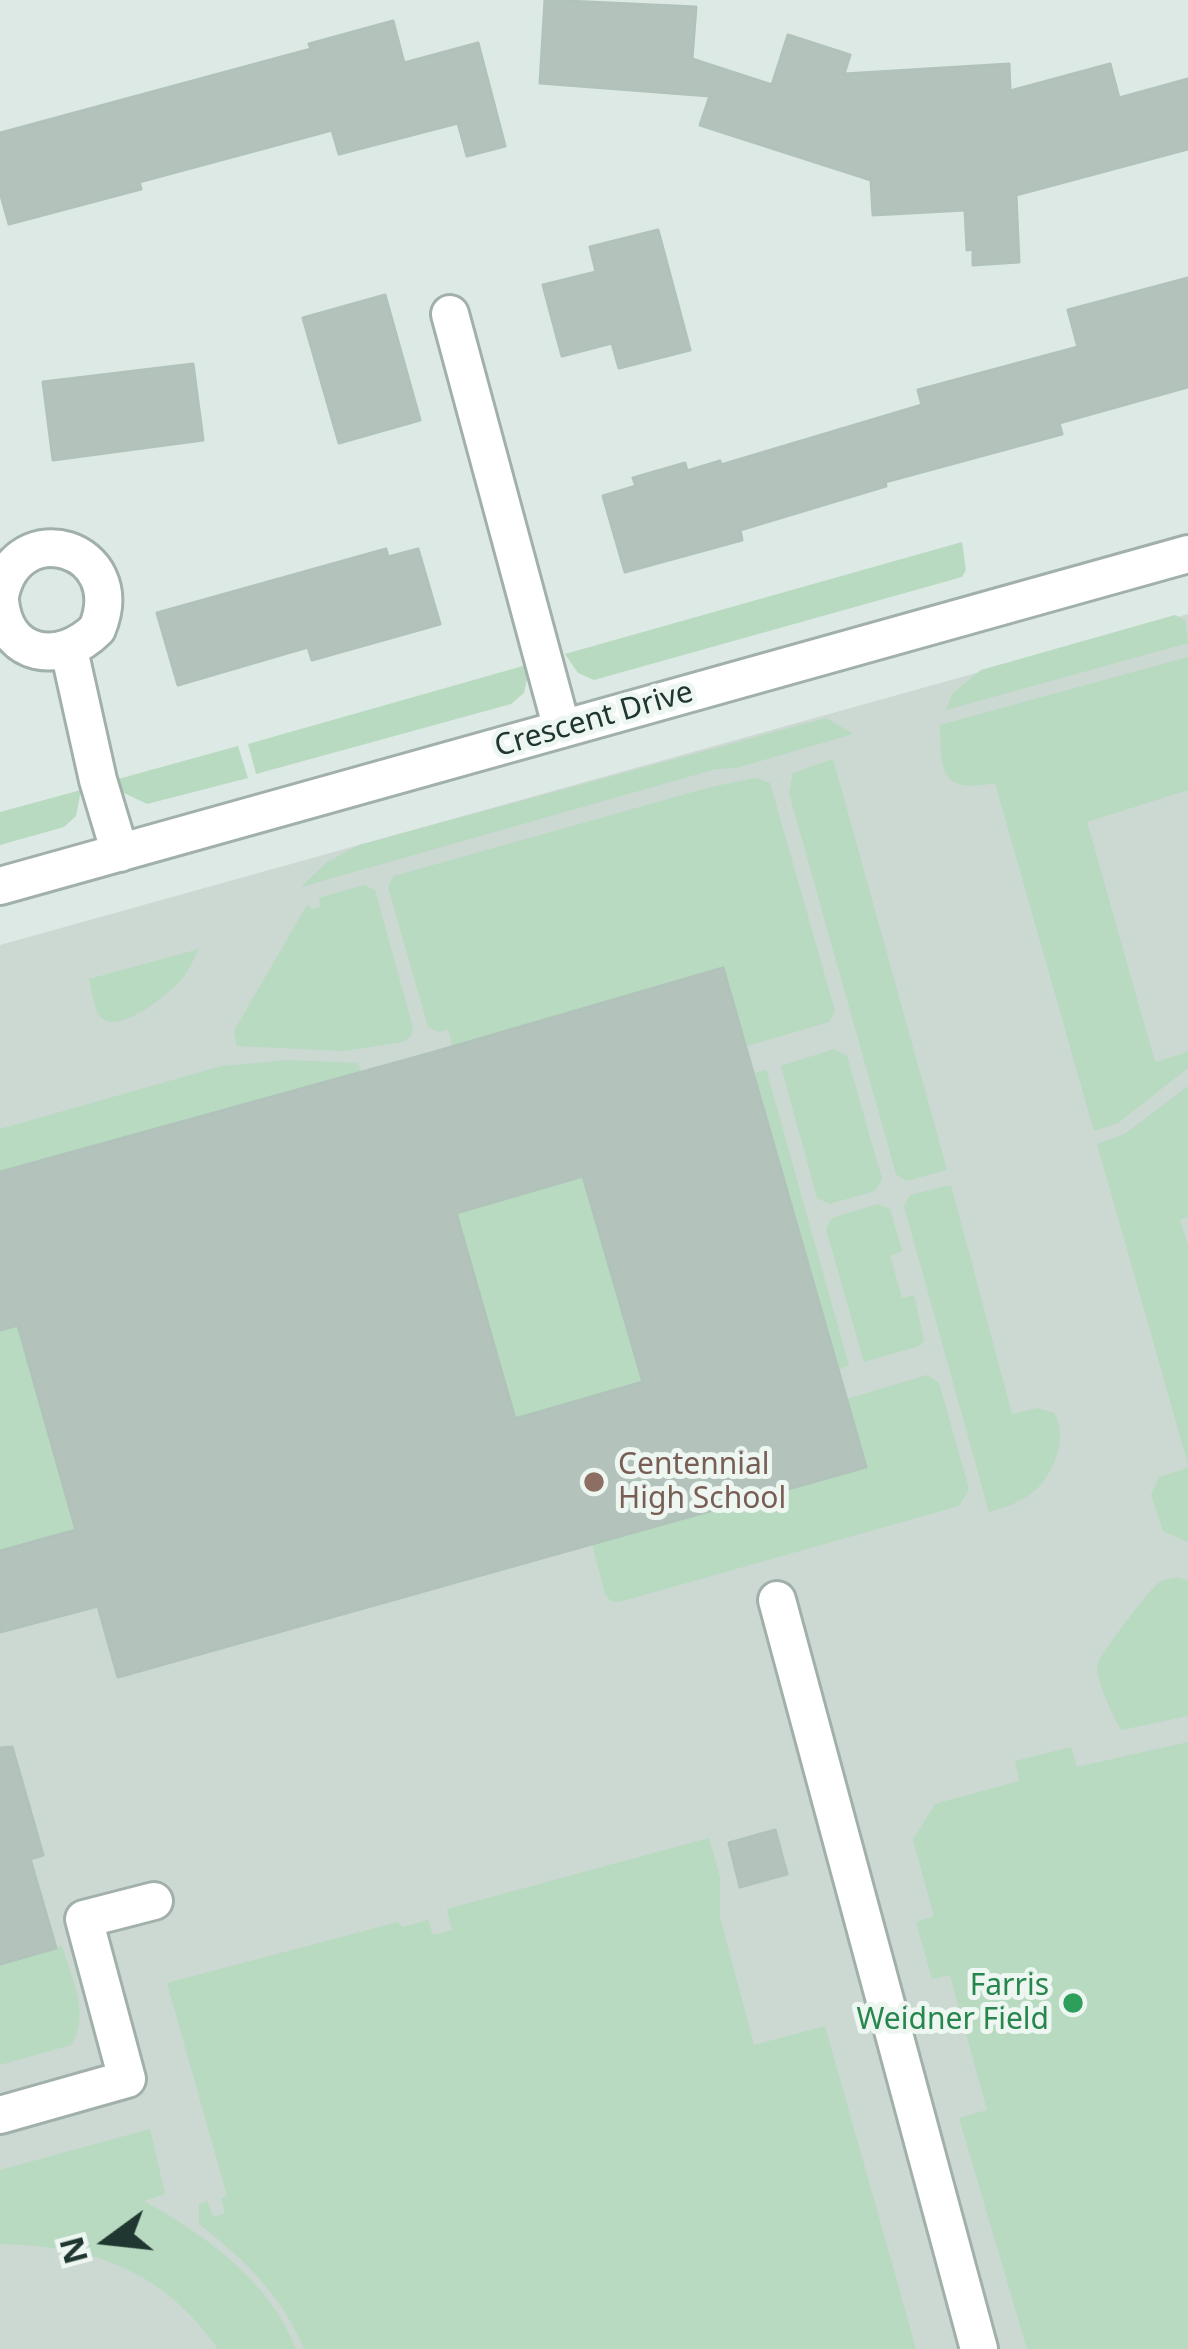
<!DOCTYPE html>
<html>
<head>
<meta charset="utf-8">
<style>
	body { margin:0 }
	#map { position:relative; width:1188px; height:2349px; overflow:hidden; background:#dde9e4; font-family:"Noto Sans",sans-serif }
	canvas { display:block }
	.north { position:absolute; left:48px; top:2181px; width:120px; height:120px; -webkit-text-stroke:9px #edf6f1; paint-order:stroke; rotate:255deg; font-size:33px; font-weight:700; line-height:48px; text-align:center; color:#203731 }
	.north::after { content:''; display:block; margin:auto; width:42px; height:54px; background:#203731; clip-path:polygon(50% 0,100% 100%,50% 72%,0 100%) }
</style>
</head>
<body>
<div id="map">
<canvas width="1188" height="2349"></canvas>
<div class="north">N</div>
</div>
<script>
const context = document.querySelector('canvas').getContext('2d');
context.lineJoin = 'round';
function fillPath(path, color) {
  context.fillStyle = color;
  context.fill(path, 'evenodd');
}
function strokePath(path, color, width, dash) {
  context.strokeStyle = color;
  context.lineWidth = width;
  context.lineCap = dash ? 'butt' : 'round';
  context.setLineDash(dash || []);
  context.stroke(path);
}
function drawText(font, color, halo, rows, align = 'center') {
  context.font = font + ' "Noto Sans",sans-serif';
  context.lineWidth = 10;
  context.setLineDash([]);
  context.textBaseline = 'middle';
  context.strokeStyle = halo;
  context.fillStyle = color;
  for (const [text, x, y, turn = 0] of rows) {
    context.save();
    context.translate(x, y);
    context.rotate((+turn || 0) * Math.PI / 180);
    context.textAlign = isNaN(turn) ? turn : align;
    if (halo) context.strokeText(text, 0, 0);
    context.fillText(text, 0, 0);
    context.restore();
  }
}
fillPath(new Path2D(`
	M 1188,614 L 1188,2349 L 0,2349 L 0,945 Z`), '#ccd8d2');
fillPath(new Path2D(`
	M 962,542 L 966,570 L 962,577 L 594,680 L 578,673 L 565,654 Z
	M 1175,615 L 1185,620 L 1188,643 L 946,710 L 952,694 L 981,670 Z
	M 1188,657 L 1188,790 L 1087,822 L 1155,1062 L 1188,1052 L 1188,1068 L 1118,1123 L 1094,1131 L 995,783 C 942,793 941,775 940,725 Z
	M 530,664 L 524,693 L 511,704 L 256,774 L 248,744 Z
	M 826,718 L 853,734 L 736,768 L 716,769 L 301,887 L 326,863 L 359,845 Z
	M 238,746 L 248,778 L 147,804 L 122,792 L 118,779 Z
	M 833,759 L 947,1170 L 906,1181 L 896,1174 L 789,793 L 793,773 Z
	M 755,778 L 770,783 L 835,1011 L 829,1022 L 747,1046 L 722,968 L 453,1047 L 448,1029 L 439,1032 L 428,1027 L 388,887 L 394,876 L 711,787 Z
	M 81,790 L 76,816 L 64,827 L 0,845 L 0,812 Z
	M 364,885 L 375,890 L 413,1028 L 411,1036 L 403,1042 L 343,1051 L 237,1046 L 234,1031 L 307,905 L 312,909 L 321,907 L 319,898 Z
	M 199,949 C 194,958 190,967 185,975 C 175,990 115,1040 99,1015 C 93,1006 92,989 89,979 Z
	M 834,1049 L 847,1056 L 882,1179 L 875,1191 L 829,1204 L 817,1198 L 781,1066 Z
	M 289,1060 L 358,1063 L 361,1072 L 0,1172 L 0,1129 L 222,1066 Z
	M 766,1069 L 849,1366 L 838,1369 L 755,1073 Z
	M 1188,1086 L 1188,1217 L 1180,1220 L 1188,1246 L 1188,1464 L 1097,1144 L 1125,1134 Z
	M 583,1176 L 643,1382 L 515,1419 L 456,1213 Z
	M 951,1185 L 1012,1414 L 1038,1408 L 1054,1413 C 1069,1435 1054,1475 1033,1492 C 1020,1503 1005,1507 989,1512 L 904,1206 L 910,1195 Z
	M 878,1204 L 890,1209 L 902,1251 L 890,1256 L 902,1298 L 914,1295 L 924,1340 L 919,1346 L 864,1362 L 826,1229 L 832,1218 Z
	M 18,1325 L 76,1530 L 0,1551 L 0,1330 Z
	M 927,1375 L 939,1383 L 969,1489 L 959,1506 L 619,1602 L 611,1601 L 605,1594 L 592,1544 L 865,1467 L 847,1399 Z
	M 1188,1468 L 1188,1542 L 1163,1531 L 1151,1495 L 1159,1477 Z
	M 1178,1577 L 1188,1581 L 1188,1716 L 1121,1730 C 1112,1712 1098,1687 1097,1666 C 1096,1660 1150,1588 1160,1582 C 1163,1580 1174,1578 1178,1577 Z
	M 1188,1742 L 1188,2349 L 1027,2349 L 959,2118 L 987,2110 L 950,1975 L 932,1979 L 916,1922 L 934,1916 L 913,1840 L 935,1804 L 1019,1781 L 1015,1761 L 1071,1747 L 1077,1767 Z
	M 709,1838 L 720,1878 L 720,1917 L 754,2045 L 825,2026 L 916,2349 L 304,2349 C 282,2295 244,2259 199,2224 L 199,2204 L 207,2201 L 213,2217 L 225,2213 L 221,2198 L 227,2196 L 167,1983 L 398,1922 L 403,1927 L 428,1920 L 433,1935 L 452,1930 L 447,1909 Z
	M 62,1946 C 71,1977 91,2015 71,2045 L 0,2065 L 0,1964 Z
	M 150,2129 L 165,2194 L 144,2201 C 206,2236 269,2280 296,2349 L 218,2349 C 163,2270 94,2246 0,2244 L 0,2170 Z`), '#b7dac0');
const building = new Path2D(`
	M 545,0 L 696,7 L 692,59 L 772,85 L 788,35 L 850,55 L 844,74 L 1009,64 L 1010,91 L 1110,64 L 1119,98 L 1188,79 L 1188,149 L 1016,195 L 1019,262 L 973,265 L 973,249 L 967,250 L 965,210 L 873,215 L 871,180 L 700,125 L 710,96 L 540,83 Z
	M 393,21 L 404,63 L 478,43 L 505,146 L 467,156 L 458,123 L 339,154 L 332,130 L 139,182 L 141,189 L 9,224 L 0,192 L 0,133 L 311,49 L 309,44 Z
	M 658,230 L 690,350 L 619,368 L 612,343 L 562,356 L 543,285 L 596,272 L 590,247 Z
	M 1188,278 L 1188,387 L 1059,423 L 1062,434 L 885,482 L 886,486 L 740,530 L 742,540 L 625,572 L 603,496 L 636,486 L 633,478 L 685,463 L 687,471 L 720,461 L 721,465 L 922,405 L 918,390 L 1078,347 L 1068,310 Z
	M 385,295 L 420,420 L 339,443 L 303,318 Z
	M 193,364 L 203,440 L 53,460 L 43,382 Z
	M 386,549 L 388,557 L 418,549 L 440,624 L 312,660 L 308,647 L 178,685 L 157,613 Z
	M 723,968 L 866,1467 L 118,1677 L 98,1606 L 0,1632 L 0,1551 L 76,1530 L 18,1325 L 0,1330 L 0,1172 L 431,1053 ZM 583,1176 L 643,1382 L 515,1419 L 456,1213 Z
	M 12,1747 L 43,1855 L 30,1859 L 56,1948 L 0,1964 L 0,1748 Z
	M 775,1830 L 787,1874 L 740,1887 L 729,1843 Z`);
fillPath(building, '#b3c3bc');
strokePath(building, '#b0c2ba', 3);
const minor = new Path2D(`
	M 450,314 L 562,729
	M 0,596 C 16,513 131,547 97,629 C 60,666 6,658 0,601
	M 69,650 L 98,780 L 120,853
	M 0,886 L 1188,554
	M 777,1600 L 979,2349
	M 0,2115 L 127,2079 L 84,1919 L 154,1901`);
strokePath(minor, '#a1b0ab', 42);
strokePath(minor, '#fff', 36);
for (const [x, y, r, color] of [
	[594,1482,12,"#8d6e63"],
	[1073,2003,12,"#2e9e5b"]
]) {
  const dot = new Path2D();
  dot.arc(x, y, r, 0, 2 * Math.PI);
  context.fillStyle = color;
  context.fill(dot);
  strokePath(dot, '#edf6f1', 4.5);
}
drawText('30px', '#203731', '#edf6f1', [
	["Crescent Drive",594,720,-16]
]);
drawText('30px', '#785e54', '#edf6f1', [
	["Centennial",618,1465],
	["High School",618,1499]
], 'left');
drawText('30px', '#27864d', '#edf6f1', [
	["Farris",1049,1986],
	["Weidner Field",1049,2020]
], 'right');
</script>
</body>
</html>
